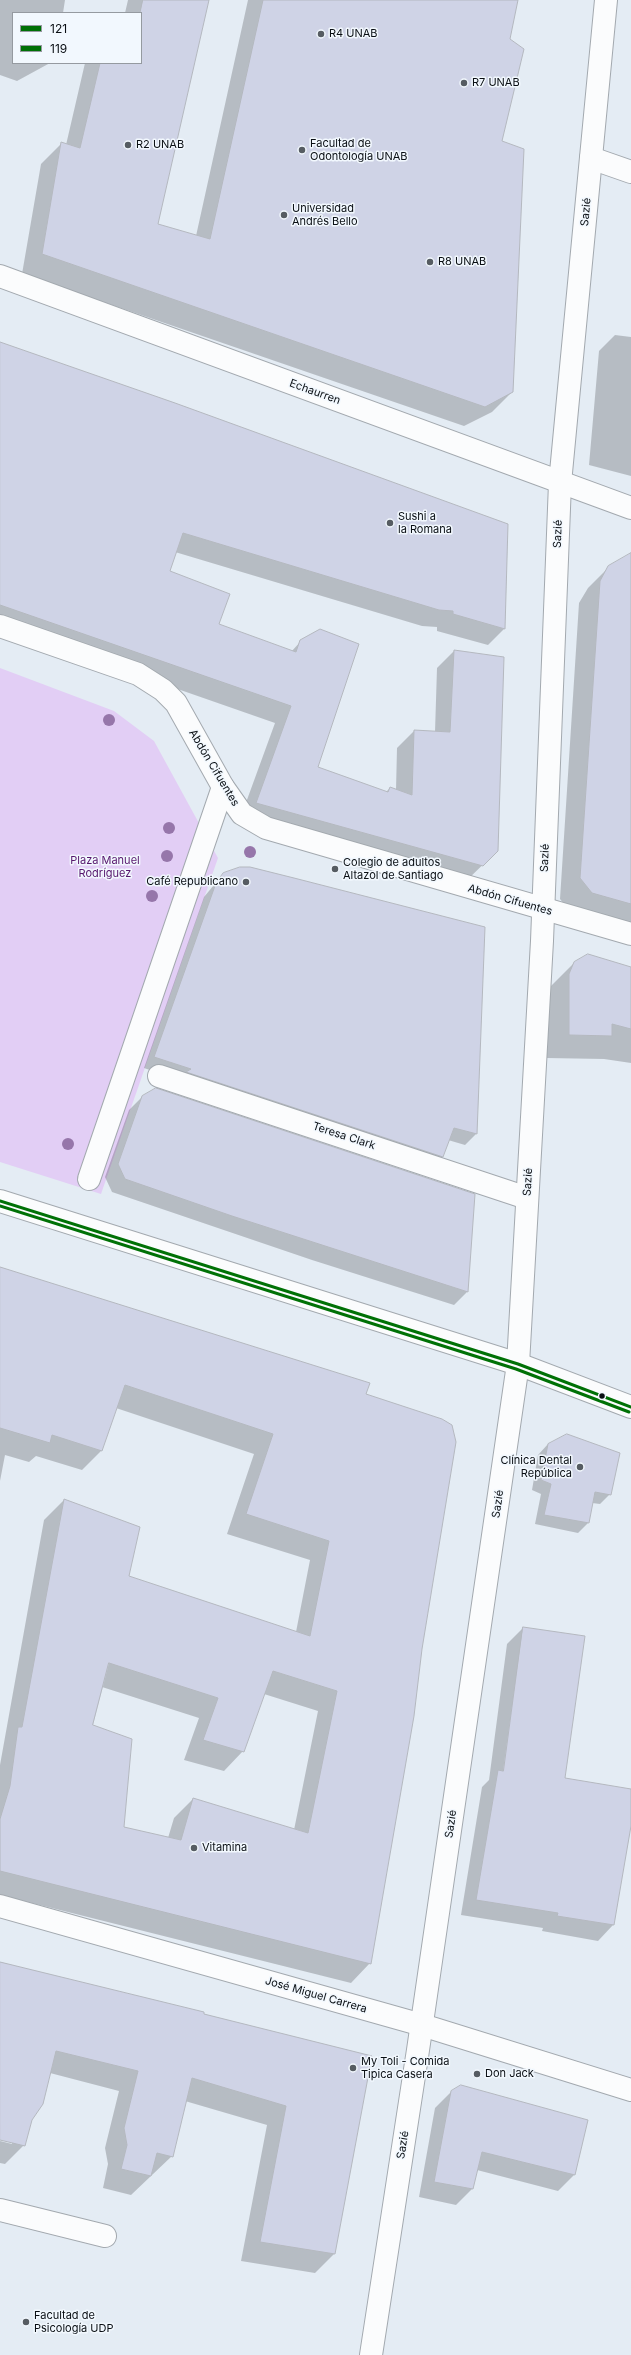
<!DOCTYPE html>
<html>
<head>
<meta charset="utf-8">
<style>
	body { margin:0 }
	#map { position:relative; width:631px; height:2355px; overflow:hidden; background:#e4ecf4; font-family:Inter,sans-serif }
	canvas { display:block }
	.legend { position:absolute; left:12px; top:12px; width:130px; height:52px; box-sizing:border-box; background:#f2f8fe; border:1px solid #959aa0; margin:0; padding:5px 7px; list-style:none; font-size:12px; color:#090e13 }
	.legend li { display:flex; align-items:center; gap:8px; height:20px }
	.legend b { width:20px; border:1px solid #959aa0 }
</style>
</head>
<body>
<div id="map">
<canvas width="631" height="2355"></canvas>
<ul class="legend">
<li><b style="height:5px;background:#007106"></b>121</li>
<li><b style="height:5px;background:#007106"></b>119</li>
</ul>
</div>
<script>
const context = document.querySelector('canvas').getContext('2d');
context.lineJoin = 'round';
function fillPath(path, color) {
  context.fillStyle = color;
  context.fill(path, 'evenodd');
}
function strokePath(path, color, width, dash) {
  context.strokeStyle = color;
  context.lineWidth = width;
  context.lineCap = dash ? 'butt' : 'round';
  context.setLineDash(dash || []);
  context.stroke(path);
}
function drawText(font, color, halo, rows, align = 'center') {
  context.font = font + ' Inter,sans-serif';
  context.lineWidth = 3;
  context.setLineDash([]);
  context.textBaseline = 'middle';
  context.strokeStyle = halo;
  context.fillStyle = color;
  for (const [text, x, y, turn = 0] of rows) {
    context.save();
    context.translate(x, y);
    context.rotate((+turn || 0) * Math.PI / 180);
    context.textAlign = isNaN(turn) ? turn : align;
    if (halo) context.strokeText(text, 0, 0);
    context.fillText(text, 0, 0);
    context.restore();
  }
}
fillPath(new Path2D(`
	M 0,668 L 114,711 L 154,741 L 218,858 L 101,1194 L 0,1162 Z`), '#e2cef5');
fillPath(new Path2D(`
	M 0,0 L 65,0 L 63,13 L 13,13 L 13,63 L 50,63 L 17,81 L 0,75 Z
	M 128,0 L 208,0 L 157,225 L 196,236 L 248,0 L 517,0 L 509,40 L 501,142 L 512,392 L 492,412 L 464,426 L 22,274 L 41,164 L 61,144 L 66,145 L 85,63 L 141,63 L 141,13 L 125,13 Z
	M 615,335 L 631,337 L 631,476 L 589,465 L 599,351 Z
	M 0,343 L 504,629 L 488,645 L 437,631 L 437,627 L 422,626 L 175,552 L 169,571 L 217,624 L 291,652 L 301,641 L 316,767 L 386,792 L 390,788 L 396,790 L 397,748 L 414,731 L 435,732 L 437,668 L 454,651 L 497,851 L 465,882 L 240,819 L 275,723 L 0,627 Z
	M 631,559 L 631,930 L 572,914 L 560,899 L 579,603 L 588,588 L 609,567 Z
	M 223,874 L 484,928 L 476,1134 L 465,1145 L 448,1140 L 442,1156 L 431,1167 L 144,1068 L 204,897 Z
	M 574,963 L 631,967 L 631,1063 L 604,1059 L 546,1058 L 546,998 L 551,986 Z
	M 142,1097 L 474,1195 L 467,1292 L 454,1305 L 312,1260 L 112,1192 L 105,1177 L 129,1110 Z
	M 0,1268 L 365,1394 L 370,1963 L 351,1983 L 0,1895 L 0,1765 L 44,1520 L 64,1500 L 128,1577 L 296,1632 L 310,1560 L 227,1534 L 254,1454 L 116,1408 L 101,1451 L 82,1470 L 36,1456 L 29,1462 L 5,1455 L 0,1481 ZM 102,1687 L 199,1718 L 184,1760 L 224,1771 L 243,1751 L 264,1694 L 318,1711 L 294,1830 L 193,1799 L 174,1818 L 168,1838 L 123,1827 L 92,1726 Z
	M 548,1444 L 610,1494 L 600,1504 L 592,1503 L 588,1523 L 578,1533 L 535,1524 L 541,1494 L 532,1490 L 538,1455 Z
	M 523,1628 L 564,1779 L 631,1790 L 631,1820 L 613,1925 L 598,1941 L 542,1931 L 543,1928 L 461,1915 L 482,1787 L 489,1780 L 507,1644 Z
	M 0,1962 L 371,2057 L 334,2254 L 315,2273 L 241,2261 L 267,2125 L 185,2101 L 172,2156 L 131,2195 L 103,2188 L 108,2164 L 105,2148 L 119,2091 L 50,2073 L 31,2119 L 24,2145 L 5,2164 L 0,2163 L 0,2141 L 12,2144 L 12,2142 L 0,2139 Z
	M 451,2092 L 574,2175 L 558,2191 L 477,2170 L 472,2189 L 456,2205 L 419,2197 L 435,2108 Z`), '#0003');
const building = new Path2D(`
	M 143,0 L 209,0 L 158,224 L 210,239 L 263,0 L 518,0 L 510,39 L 524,49 L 502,141 L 524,149 L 513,392 L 485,407 L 42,254 L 61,142 L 80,148 L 100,63 L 141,63 L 140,13 Z
	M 0,342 L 175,403 L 508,524 L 505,629 L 453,614 L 453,611 L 439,610 L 183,533 L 170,571 L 230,594 L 219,624 L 296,652 L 300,640 L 320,629 L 359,644 L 318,767 L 388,792 L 390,787 L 412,795 L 414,730 L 450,732 L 454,650 L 504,657 L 498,851 L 483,866 L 256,803 L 291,706 L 0,605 Z
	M 631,553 L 631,904 L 592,893 L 580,878 L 600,581 L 608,566 Z
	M 240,867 L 250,867 L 294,878 L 485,927 L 477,1134 L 454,1128 L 443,1157 L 186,1072 L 191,1069 L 154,1057 L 216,883 L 223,873 Z
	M 588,954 L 631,967 L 631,1029 L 612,1024 L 612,1036 L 569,1035 L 569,974 L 574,962 Z
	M 156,1088 L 475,1194 L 468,1292 L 232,1216 L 125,1179 L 118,1164 L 142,1096 Z
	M 0,1267 L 370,1383 L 366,1394 L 442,1419 L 452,1425 L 456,1442 L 422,1649 L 414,1716 L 371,1964 L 0,1871 L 0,1819 L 10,1786 L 18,1727 L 22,1727 L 64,1499 L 140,1527 L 129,1576 L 310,1636 L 329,1541 L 246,1514 L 273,1434 L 125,1385 L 102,1451 L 52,1435 L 50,1443 L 0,1428 ZM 109,1663 L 218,1698 L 203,1740 L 244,1752 L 273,1671 L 337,1691 L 308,1833 L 193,1798 L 181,1840 L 124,1827 L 132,1739 L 93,1725 Z
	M 567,1434 L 620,1453 L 611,1495 L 595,1492 L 589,1523 L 544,1515 L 551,1484 L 541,1480 L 548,1444 Z
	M 523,1627 L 585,1636 L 565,1778 L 631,1789 L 631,1826 L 614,1925 L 557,1916 L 558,1913 L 476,1900 L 498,1770 L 503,1771 Z
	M 0,1962 L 204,2012 L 204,2014 L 372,2056 L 335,2254 L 260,2242 L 286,2106 L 192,2078 L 173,2157 L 157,2153 L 151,2176 L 121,2169 L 127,2145 L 124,2128 L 138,2071 L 56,2051 L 43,2104 L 32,2120 L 25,2146 L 0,2140 Z
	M 461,2085 L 588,2120 L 575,2175 L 482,2152 L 473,2189 L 434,2182 L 451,2091 Z`);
fillPath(building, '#cfd3e6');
strokePath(building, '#b4b8bf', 1);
const pedestrian = new Path2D(`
	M 89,1179 L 223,787`);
const minor = new Path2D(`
	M 591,158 L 631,172
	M 0,276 L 631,508
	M 0,626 L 138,674 L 163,690 L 176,703 L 223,787 L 242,814 L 266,828 L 631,934
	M 159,1076 L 527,1198
	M 0,1906 L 422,2025 L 631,2090
	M 0,2210 L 105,2236`);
const tertiary = new Path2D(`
	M 371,2355 L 418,2050 L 518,1364 L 542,941 L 560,483 L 606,0`);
const secondary = new Path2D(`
	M 0,1201 L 518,1364 L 631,1407`);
strokePath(pedestrian, '#a3a9af', 24);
strokePath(minor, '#a3a9af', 24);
strokePath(tertiary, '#a3a9af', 24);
strokePath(secondary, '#a3a9af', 24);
strokePath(pedestrian, '#fbfcfd', 22);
strokePath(minor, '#fbfcfd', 22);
strokePath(tertiary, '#fbfcfd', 22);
strokePath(secondary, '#fbfcfd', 22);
strokePath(new Path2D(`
	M 0,1201 L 518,1364 L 631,1407`), '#007106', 3);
strokePath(new Path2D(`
	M 0,1206 L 516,1369 L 629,1412`), '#007106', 3);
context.fillStyle = '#9676aa';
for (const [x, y] of [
	[109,720],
	[169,828],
	[250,852],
	[167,856],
	[152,896],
	[68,1144]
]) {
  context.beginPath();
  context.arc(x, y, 6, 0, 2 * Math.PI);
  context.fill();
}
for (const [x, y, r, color] of [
	[321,34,4,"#565c62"],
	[464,83,4,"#565c62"],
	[128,145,4,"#565c62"],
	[302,150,4,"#565c62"],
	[284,215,4,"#565c62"],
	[430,262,4,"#565c62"],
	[390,523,4,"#565c62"],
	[335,869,4,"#565c62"],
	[246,882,4,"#565c62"],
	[602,1396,3.5,"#090e13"],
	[580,1467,4,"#565c62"],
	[194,1848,4,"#565c62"],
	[353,2068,4,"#565c62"],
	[477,2074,4,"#565c62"],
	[26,2322,4,"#565c62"]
]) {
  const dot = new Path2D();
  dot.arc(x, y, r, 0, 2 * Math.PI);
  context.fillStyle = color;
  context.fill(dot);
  strokePath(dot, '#f2f8fe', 1.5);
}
drawText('11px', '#090e13', '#f2f8fe', [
	["R4 UNAB",329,34],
	["R7 UNAB",472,83],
	["Facultad de",310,144],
	["Odontología UNAB",310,157],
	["R2 UNAB",136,145],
	["Universidad",292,209],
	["Andrés Bello",292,222],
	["R8 UNAB",438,262],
	["Sushi a",398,517],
	["la Romana",398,530],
	["Colegio de adultos",343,863],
	["Altazol de Santiago",343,876],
	["Café Republicano",238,882,"right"],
	["Clínica Dental",572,1461,"right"],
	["República",572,1474,"right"],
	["Vitamina",202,1848],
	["My Toli - Comida",361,2062],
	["Tipica Casera",361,2075],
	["Don Jack",485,2074],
	["Facultad de",34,2316],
	["Psicología UDP",34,2329]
], 'left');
drawText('11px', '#090e13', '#f2f8fe', [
	["Sazié",586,212,-85],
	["Echaurren",315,392,20],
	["Sazié",558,534,-88],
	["Abdón Cifuentes",214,768,59],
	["Sazié",545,858,-88],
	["Abdón Cifuentes",510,900,16],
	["Teresa Clark",344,1136,18],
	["Sazié",528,1182,-87],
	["Sazié",498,1504,-82],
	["Sazié",451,1824,-82],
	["José Miguel Carrera",316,1995,16],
	["Sazié",403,2145,-81]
]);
drawText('11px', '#56166d', '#f2f8fe', [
	["Plaza Manuel",105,861],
	["Rodríguez",105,874]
]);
</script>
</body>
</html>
